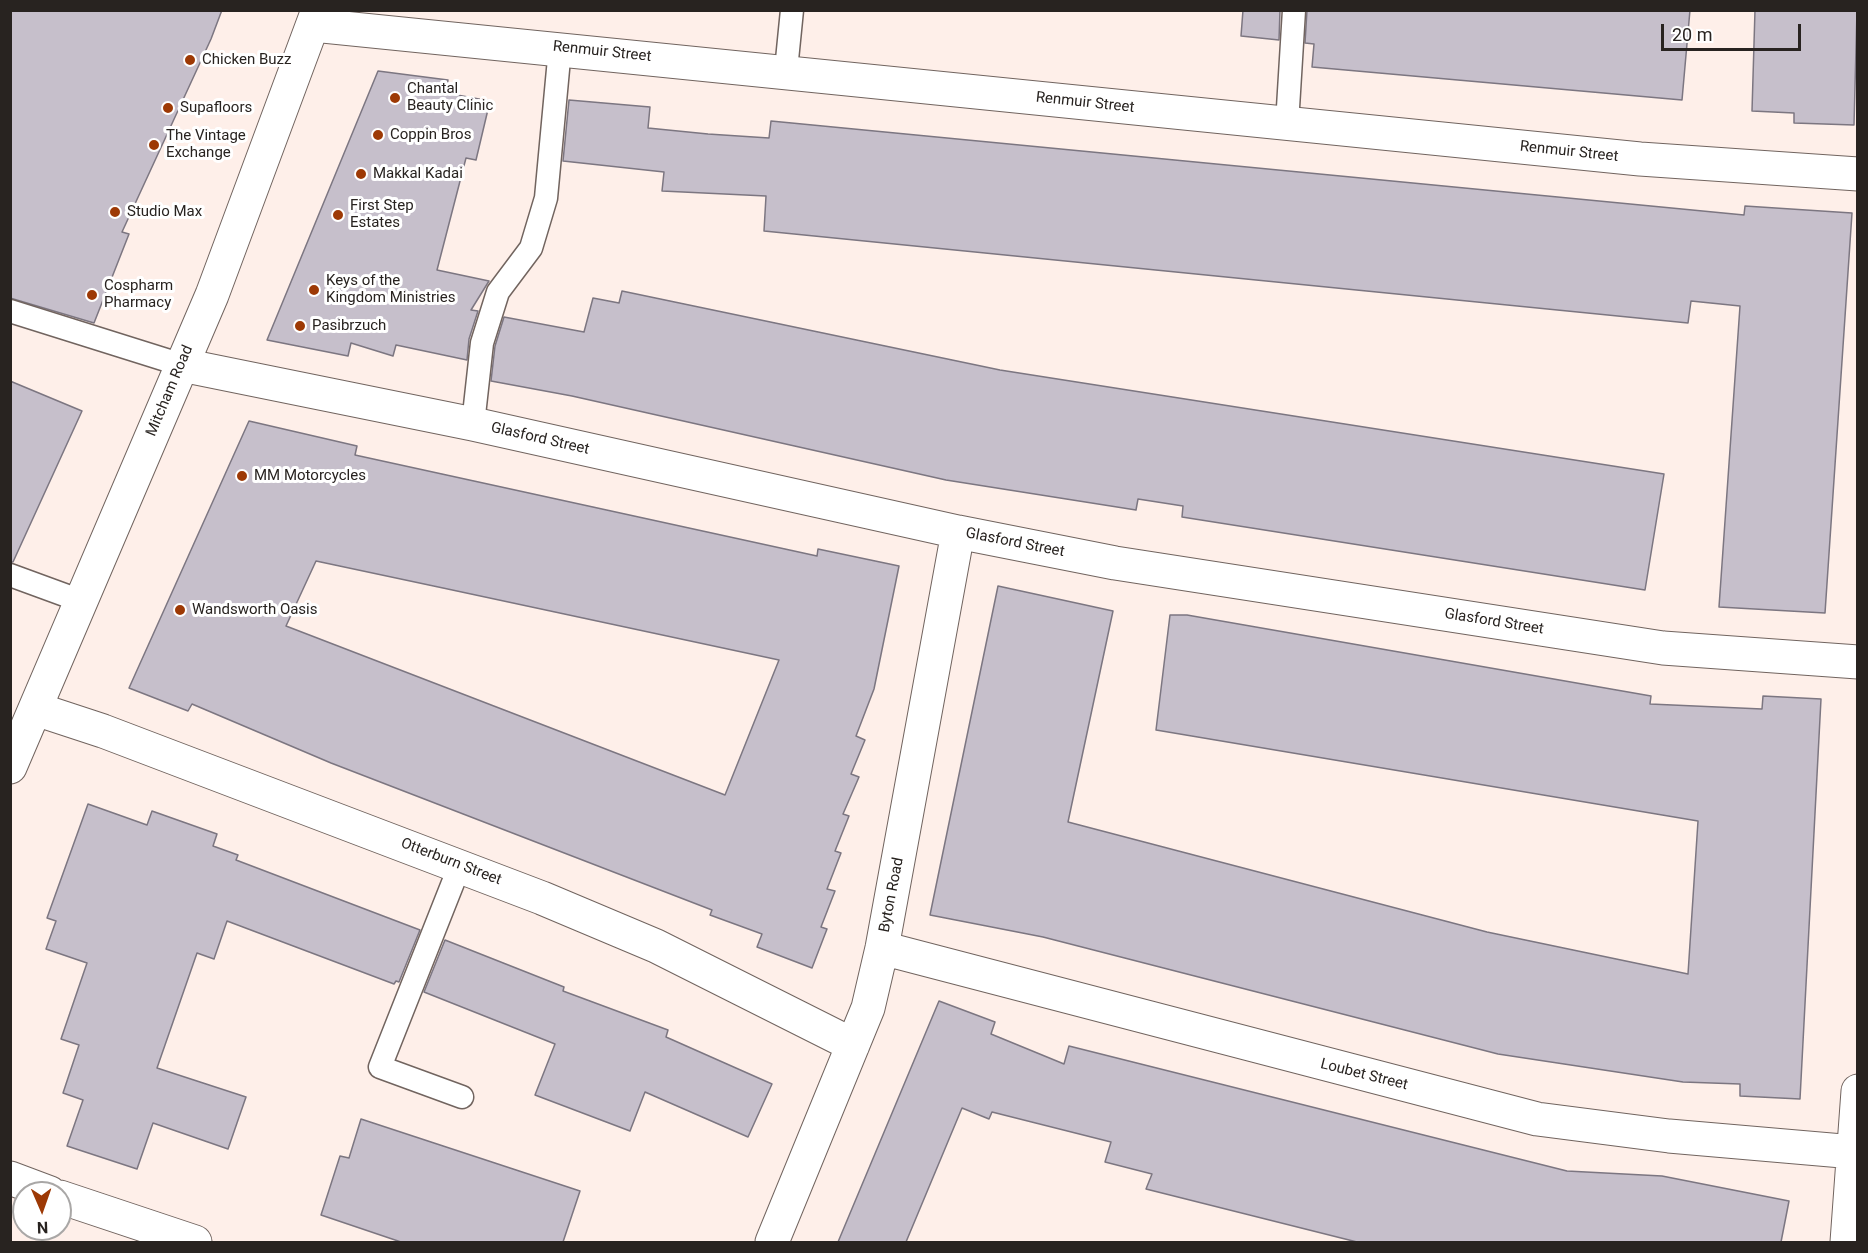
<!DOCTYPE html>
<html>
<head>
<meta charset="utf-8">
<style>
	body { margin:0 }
	#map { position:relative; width:1868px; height:1253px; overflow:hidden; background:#feefe9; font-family:Roboto,sans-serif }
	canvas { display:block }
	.frame { position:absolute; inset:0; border:12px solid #282320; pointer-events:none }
	.north { position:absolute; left:12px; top:1181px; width:60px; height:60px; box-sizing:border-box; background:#fff; border:2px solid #a9a7a6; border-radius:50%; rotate:178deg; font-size:16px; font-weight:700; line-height:24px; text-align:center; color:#282320 }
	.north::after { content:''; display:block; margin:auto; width:21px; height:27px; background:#9d3905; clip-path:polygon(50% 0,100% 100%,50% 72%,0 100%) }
	.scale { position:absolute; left:1661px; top:24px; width:140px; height:27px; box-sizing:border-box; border:3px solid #282320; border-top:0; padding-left:8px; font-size:18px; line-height:21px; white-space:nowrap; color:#282320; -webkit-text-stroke:4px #fff; paint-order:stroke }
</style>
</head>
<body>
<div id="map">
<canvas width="1868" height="1253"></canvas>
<div class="frame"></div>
<div class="north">N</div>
<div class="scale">20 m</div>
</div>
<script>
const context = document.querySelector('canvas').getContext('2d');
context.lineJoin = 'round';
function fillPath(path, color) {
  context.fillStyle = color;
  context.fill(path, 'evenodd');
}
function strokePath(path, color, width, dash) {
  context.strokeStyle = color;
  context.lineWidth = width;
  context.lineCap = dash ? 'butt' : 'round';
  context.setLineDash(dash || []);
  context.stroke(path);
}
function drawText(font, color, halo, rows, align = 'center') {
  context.font = font + ' Roboto,sans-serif';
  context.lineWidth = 6;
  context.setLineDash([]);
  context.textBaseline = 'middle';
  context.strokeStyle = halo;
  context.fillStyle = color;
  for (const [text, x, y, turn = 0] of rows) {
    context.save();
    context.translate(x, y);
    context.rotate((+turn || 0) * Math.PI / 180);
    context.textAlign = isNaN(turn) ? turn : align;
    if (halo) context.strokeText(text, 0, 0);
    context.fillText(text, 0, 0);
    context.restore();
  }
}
const building = new Path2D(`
	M 10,10 L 222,10 L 211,39 L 122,232 L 129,234 L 94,323 L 10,298 Z
	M 1243,10 L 1280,10 L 1279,40 L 1241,36 Z
	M 1307,10 L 1690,10 L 1682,100 L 1312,67 L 1314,44 L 1305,43 Z
	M 1755,10 L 1857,10 L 1854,125 L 1794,123 L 1794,113 L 1752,111 Z
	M 378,71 L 448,80 L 446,93 L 490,101 L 476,160 L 466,158 L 437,270 L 489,281 L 471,310 L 478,311 L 469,339 L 467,360 L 396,345 L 393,356 L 351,343 L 348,356 L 267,340 Z
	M 569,100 L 650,107 L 648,128 L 708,134 L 769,138 L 771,121 L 1744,215 L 1745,206 L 1852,213 L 1825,613 L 1719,607 L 1740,306 L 1691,301 L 1688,323 L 764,231 L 766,196 L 662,191 L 664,172 L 563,161 Z
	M 622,291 L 1000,370 L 1664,474 L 1645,590 L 1182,517 L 1183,506 L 1138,499 L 1136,510 L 946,480 L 572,396 L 491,381 L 495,346 L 504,317 L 584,332 L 593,298 L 619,303 Z
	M 10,381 L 82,411 L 13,562 L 10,562 Z
	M 249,421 L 357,446 L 355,455 L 817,556 L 818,549 L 899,566 L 874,689 L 856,736 L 865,740 L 851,774 L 859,777 L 843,814 L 849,816 L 835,851 L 841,853 L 827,889 L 835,891 L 821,927 L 827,929 L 812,968 L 757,947 L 762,934 L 710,915 L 712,910 L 331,763 L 192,704 L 188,711 L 129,688 ZM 316,561 L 443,588 L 779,660 L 725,795 L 286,626 Z
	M 998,586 L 1113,611 L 1068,822 L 1487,932 L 1688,974 L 1698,821 L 1156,730 L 1170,615 L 1187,615 L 1651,696 L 1650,704 L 1762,709 L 1763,696 L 1821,699 L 1800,1099 L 1740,1096 L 1740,1084 L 1683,1082 L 1498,1054 L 1043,937 L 930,915 Z
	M 88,804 L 147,825 L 152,811 L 217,834 L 213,846 L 238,855 L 236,860 L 420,930 L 399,982 L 396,981 L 394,984 L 227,921 L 214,959 L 197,953 L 157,1068 L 246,1097 L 228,1149 L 153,1123 L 137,1169 L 67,1146 L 83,1100 L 63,1093 L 79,1045 L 61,1039 L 87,963 L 46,949 L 56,921 L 47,918 Z
	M 445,940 L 564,987 L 563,991 L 668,1030 L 666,1037 L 772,1084 L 748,1137 L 645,1092 L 630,1131 L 535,1095 L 555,1044 L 424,992 Z
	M 939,1001 L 995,1022 L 991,1034 L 1064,1064 L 1069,1046 L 1567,1171 L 1662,1176 L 1789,1201 L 1781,1242 L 1357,1242 L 1146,1189 L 1152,1174 L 1105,1162 L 1111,1142 L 992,1112 L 989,1119 L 962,1108 L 906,1242 L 838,1242 Z
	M 361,1119 L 580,1191 L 563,1242 L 401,1242 L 321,1215 L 340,1156 L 349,1158 Z`);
fillPath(building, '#c6bfcb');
strokePath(building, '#7c7681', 1.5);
const lane = new Path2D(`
	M 786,70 L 792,10
	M 1287,124 L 1294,10
	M 10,311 L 182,365
	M 473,424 L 482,343 L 498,292 L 531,248 L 546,198 L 560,48
	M 10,575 L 81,601
	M 460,865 L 380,1067 L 462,1097`);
const street = new Path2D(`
	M 313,25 L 1640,159 L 1858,174
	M 182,365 L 473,424 L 958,532 L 1115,563 L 1663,648 L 1858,662
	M 36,709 L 103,731 L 542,898 L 656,946 L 853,1045
	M 882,948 L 1537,1119 L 1669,1136 L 1854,1152
	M 10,1178 L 50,1193
	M 60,1197 L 195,1242
	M 772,1242 L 868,1008 L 882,948 L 958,532
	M 1847,1242 L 1858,1091`);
const primary = new Path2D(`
	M 10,767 L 212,295 L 318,10`);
strokePath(lane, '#71645f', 25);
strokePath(street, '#71645f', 35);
strokePath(primary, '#71645f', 35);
strokePath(lane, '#fff', 22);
strokePath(street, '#fff', 33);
strokePath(primary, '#fff', 33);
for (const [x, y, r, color] of [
	[190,60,6,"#9d3905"],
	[395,98,6,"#9d3905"],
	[168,108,6,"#9d3905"],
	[378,135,6,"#9d3905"],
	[154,145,6,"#9d3905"],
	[361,174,6,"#9d3905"],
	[115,212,6,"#9d3905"],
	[338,215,6,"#9d3905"],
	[314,290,6,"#9d3905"],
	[92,295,6,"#9d3905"],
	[300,326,6,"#9d3905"],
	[242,476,6,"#9d3905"],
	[180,610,6,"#9d3905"]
]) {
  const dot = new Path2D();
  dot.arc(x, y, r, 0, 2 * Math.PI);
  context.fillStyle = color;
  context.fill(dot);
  strokePath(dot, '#fff', 2);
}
drawText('15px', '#282320', '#fff', [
	["Renmuir Street",602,52,6],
	["Renmuir Street",1085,103,6],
	["Renmuir Street",1569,152,6],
	["Mitcham Road",170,391,-67],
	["Glasford Street",540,439,13],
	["Glasford Street",1015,543,11],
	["Glasford Street",1494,622,9],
	["Otterburn Street",451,862,21],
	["Byton Road",892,895,-79],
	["Loubet Street",1364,1075,14]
]);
drawText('15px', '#282320', '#fff', [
	["Chicken Buzz",202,60],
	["Chantal",407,89],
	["Beauty Clinic",407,106],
	["Supafloors",180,108],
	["Coppin Bros",390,135],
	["The Vintage",166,136],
	["Exchange",166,153],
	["Makkal Kadai",373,174],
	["First Step",350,206],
	["Estates",350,223],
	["Studio Max",127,212],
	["Keys of the",326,281],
	["Kingdom Ministries",326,298],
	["Cospharm",104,286],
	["Pharmacy",104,303],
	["Pasibrzuch",312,326],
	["MM Motorcycles",254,476],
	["Wandsworth Oasis",192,610]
], 'left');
</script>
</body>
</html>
